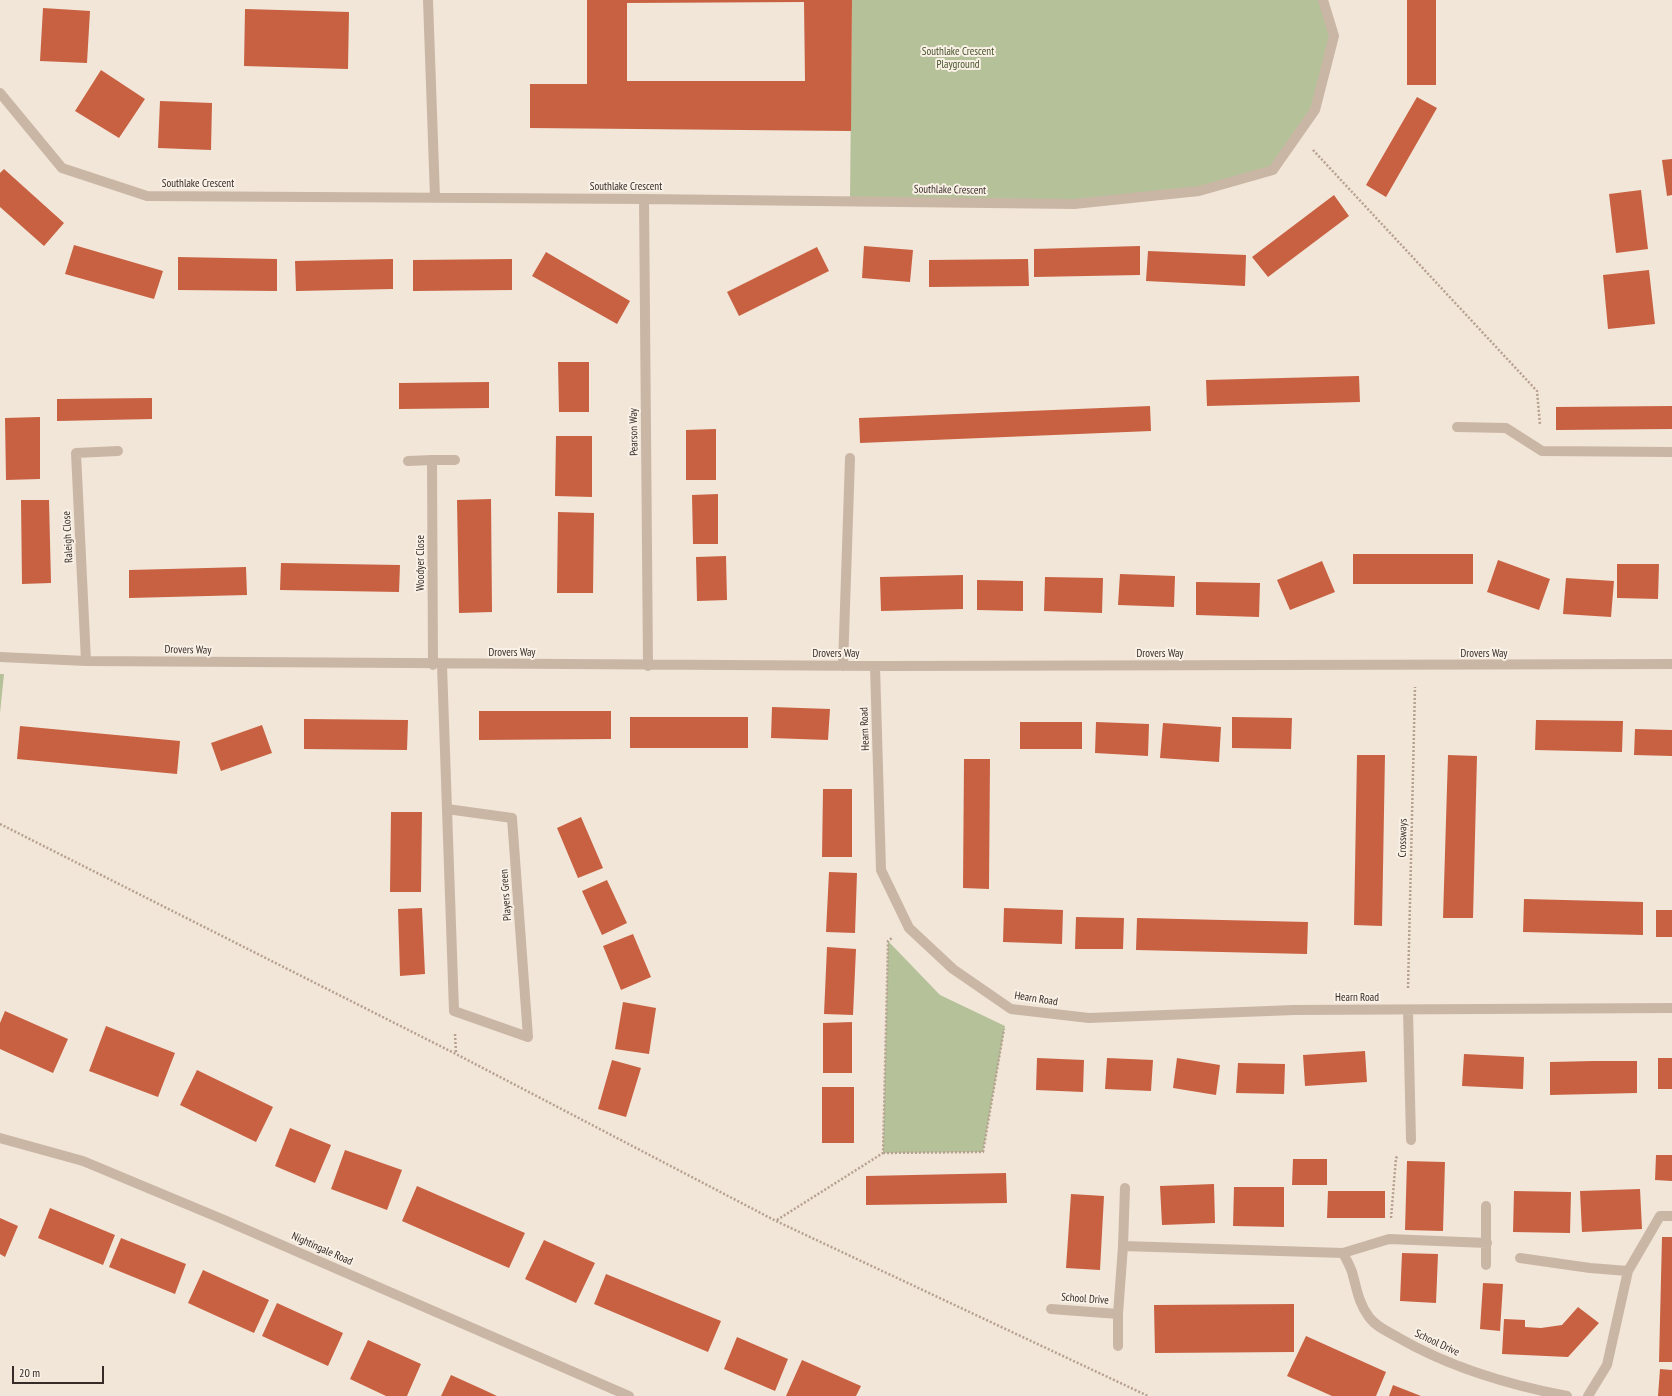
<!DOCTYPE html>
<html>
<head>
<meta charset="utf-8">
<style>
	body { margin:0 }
	#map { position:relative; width:1672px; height:1396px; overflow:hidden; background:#f2e6d9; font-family:"PT Sans Narrow",sans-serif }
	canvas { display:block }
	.scale { position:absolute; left:12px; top:1366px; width:92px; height:18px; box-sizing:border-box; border:2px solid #362b27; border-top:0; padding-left:5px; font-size:12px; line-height:14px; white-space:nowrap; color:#362b27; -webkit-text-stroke:3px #f9f0e6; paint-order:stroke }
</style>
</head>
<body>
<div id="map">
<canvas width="1672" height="1396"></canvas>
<div class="scale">20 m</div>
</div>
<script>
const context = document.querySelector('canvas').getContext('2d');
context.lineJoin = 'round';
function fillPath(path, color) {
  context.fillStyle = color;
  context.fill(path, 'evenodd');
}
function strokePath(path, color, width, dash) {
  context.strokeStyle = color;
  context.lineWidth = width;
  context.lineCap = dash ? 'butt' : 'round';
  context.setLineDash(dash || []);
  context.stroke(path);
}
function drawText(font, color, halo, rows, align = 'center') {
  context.font = font + ' "PT Sans Narrow",sans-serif';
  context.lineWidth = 4;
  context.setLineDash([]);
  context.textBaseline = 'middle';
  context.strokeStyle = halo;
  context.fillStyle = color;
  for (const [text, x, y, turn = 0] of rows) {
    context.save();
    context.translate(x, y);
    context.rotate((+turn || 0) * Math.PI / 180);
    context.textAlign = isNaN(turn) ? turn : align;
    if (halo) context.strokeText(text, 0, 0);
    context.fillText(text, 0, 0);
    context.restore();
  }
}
fillPath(new Path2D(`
	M 852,0 L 1323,0 L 1334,36 L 1315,110 L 1273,170 L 1199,191 L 1074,204 L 850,201 Z
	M 0,674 L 4,674 L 0,713 Z
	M 888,941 L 940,995 L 1005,1026 L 983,1152 L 883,1153 Z`), '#b4c199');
fillPath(new Path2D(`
	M 587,0 L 852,0 L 851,131 L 530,128 L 530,84 L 587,84 ZM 804,2 L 805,81 L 627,81 L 627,3 Z
	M 1407,0 L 1436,0 L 1436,85 L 1407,85 Z
	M 43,8 L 90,11 L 87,63 L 40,61 Z
	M 245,9 L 349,12 L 348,69 L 244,66 Z
	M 101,70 L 145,99 L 119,138 L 75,111 Z
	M 1417,97 L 1437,108 L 1386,197 L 1366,185 Z
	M 160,101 L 212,103 L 211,150 L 158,148 Z
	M 1672,159 L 1672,195 L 1667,196 L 1662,160 Z
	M 4,169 L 64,223 L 44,246 L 0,207 L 0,173 Z
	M 1641,190 L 1648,249 L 1616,253 L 1609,194 Z
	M 1334,195 L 1349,216 L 1268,277 L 1252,257 Z
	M 74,245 L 163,271 L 154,299 L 65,274 Z
	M 864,246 L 913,250 L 910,282 L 862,278 Z
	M 1140,246 L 1140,275 L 1034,277 L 1034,249 Z
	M 817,247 L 829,271 L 739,316 L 727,292 Z
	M 1148,251 L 1246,255 L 1245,286 L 1146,281 Z
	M 546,252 L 630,301 L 617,324 L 532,276 Z
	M 178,257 L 277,259 L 277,291 L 178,290 Z
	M 393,259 L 393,289 L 296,291 L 295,261 Z
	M 512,259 L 512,290 L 413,291 L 413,260 Z
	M 1028,259 L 1029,286 L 929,287 L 929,260 Z
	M 1649,270 L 1655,324 L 1608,329 L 1603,275 Z
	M 558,362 L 589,362 L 589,412 L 559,412 Z
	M 1359,376 L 1360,402 L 1207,406 L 1206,380 Z
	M 489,382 L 489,408 L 399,409 L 399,383 Z
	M 152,398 L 152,419 L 57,421 L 57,399 Z
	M 1150,406 L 1151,431 L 860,443 L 859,418 Z
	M 1672,406 L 1672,429 L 1556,430 L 1556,407 Z
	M 40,417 L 40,479 L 6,480 L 5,418 Z
	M 716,429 L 716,480 L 686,480 L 686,430 Z
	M 556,436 L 592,436 L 592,497 L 555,496 Z
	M 718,494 L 718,544 L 693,544 L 692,495 Z
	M 491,499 L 492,612 L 459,613 L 457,500 Z
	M 21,500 L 49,500 L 51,583 L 22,584 Z
	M 558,512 L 594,513 L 593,593 L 557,593 Z
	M 1353,554 L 1473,554 L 1473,584 L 1353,584 Z
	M 726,556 L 727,600 L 697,601 L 696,557 Z
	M 1498,560 L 1550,579 L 1539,610 L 1487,592 Z
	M 1322,561 L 1335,592 L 1290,610 L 1277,580 Z
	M 281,563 L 400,565 L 399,592 L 280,590 Z
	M 1617,564 L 1659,564 L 1658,599 L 1617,598 Z
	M 246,567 L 247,595 L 129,598 L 129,570 Z
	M 1120,574 L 1175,576 L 1174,607 L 1118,605 Z
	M 963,575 L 963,609 L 881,611 L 880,577 Z
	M 1045,577 L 1103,578 L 1102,613 L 1044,611 Z
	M 1566,578 L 1614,581 L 1611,617 L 1563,614 Z
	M 977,580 L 1023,581 L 1023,611 L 977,610 Z
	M 1196,582 L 1260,583 L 1259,617 L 1196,615 Z
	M 772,707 L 830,709 L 828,740 L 771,738 Z
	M 479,711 L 611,711 L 611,739 L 479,740 Z
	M 630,717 L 748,717 L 748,748 L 630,748 Z
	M 1232,717 L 1292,718 L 1291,749 L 1232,748 Z
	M 304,719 L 408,720 L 407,750 L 304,749 Z
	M 1536,720 L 1623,721 L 1622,752 L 1535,750 Z
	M 1020,722 L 1082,722 L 1082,749 L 1020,749 Z
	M 1096,722 L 1149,724 L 1148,756 L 1095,753 Z
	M 1163,723 L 1221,727 L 1219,762 L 1160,758 Z
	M 262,725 L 272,753 L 221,771 L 211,743 Z
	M 20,726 L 180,741 L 177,774 L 17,759 Z
	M 1635,729 L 1672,730 L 1672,756 L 1634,755 Z
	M 1357,755 L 1385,755 L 1382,926 L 1354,925 Z
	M 1448,755 L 1477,756 L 1473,918 L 1443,918 Z
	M 964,759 L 990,759 L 989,889 L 963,888 Z
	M 823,789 L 852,789 L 852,857 L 822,857 Z
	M 391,812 L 422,812 L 421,892 L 390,892 Z
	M 581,817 L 603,868 L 578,878 L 557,828 Z
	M 829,872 L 857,873 L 855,933 L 826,932 Z
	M 607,880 L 627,923 L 602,935 L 582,891 Z
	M 1524,899 L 1643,902 L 1643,935 L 1523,932 Z
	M 422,908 L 425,974 L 400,976 L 398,909 Z
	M 1004,908 L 1063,910 L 1062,944 L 1003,942 Z
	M 1656,910 L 1672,910 L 1672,937 L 1656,937 Z
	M 1076,917 L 1124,918 L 1123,949 L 1075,949 Z
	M 1137,918 L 1308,922 L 1307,954 L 1136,950 Z
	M 633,934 L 651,977 L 621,990 L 603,946 Z
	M 827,947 L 856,949 L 853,1015 L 824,1014 Z
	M 623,1002 L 656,1008 L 649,1054 L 615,1049 Z
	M 5,1011 L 68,1039 L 53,1073 L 0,1049 L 0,1023 Z
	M 852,1022 L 852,1073 L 823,1073 L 823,1023 Z
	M 106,1026 L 175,1053 L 158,1097 L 89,1071 Z
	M 1365,1051 L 1367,1082 L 1305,1086 L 1303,1055 Z
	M 1464,1054 L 1524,1057 L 1523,1089 L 1462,1086 Z
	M 1037,1058 L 1084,1060 L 1083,1092 L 1036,1090 Z
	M 1107,1058 L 1153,1060 L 1151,1091 L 1105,1089 Z
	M 1177,1058 L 1220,1065 L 1216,1095 L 1173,1088 Z
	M 1658,1058 L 1672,1058 L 1672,1089 L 1658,1089 Z
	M 612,1060 L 641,1068 L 626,1117 L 598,1109 Z
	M 1593,1061 L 1637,1061 L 1637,1093 L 1550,1095 L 1550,1062 Z
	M 1238,1063 L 1285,1064 L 1284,1094 L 1236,1093 Z
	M 197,1070 L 273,1107 L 256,1142 L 180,1105 Z
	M 822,1087 L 854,1087 L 854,1143 L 822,1143 Z
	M 290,1128 L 331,1145 L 315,1183 L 275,1166 Z
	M 345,1150 L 402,1170 L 387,1210 L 331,1189 Z
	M 1656,1155 L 1672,1155 L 1672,1181 L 1655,1180 Z
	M 1293,1159 L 1327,1159 L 1327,1185 L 1292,1185 Z
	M 1407,1161 L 1445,1162 L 1443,1231 L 1405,1230 Z
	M 1006,1173 L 1007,1203 L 866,1205 L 866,1176 Z
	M 1214,1184 L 1215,1223 L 1162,1225 L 1160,1186 Z
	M 417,1186 L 525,1233 L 509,1268 L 402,1221 Z
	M 1234,1187 L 1284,1187 L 1284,1227 L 1233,1226 Z
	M 1640,1189 L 1642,1229 L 1582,1232 L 1580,1191 Z
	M 1328,1191 L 1385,1191 L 1385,1218 L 1327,1218 Z
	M 1514,1191 L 1571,1192 L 1570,1233 L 1513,1232 Z
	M 1071,1194 L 1104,1196 L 1100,1270 L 1066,1268 Z
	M 50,1208 L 115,1235 L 103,1265 L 38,1238 Z
	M 0,1218 L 18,1226 L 5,1257 L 0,1254 Z
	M 1662,1237 L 1672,1237 L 1672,1362 L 1659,1362 Z
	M 121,1238 L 186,1264 L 175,1294 L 109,1267 Z
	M 544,1240 L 595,1263 L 576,1303 L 525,1279 Z
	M 1402,1253 L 1438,1254 L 1436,1303 L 1400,1301 Z
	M 203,1270 L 269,1300 L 254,1333 L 188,1303 Z
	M 606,1274 L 721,1321 L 708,1352 L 594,1304 Z
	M 1483,1283 L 1503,1284 L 1500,1331 L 1480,1329 Z
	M 277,1303 L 343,1333 L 328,1366 L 262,1336 Z
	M 1294,1304 L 1294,1352 L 1155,1353 L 1154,1305 Z
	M 1578,1307 L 1599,1323 L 1568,1357 L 1502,1354 L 1504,1319 L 1525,1320 L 1525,1327 L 1541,1328 L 1562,1325 Z
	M 1306,1336 L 1386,1372 L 1376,1396 L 1332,1396 L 1287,1376 Z
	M 737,1337 L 788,1359 L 775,1391 L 724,1369 Z
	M 368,1340 L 421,1364 L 407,1396 L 386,1396 L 350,1379 Z
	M 802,1360 L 861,1386 L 856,1396 L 786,1396 Z
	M 1660,1369 L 1672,1370 L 1672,1396 L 1658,1396 Z
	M 451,1375 L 482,1389 L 497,1396 L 441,1396 Z
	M 1393,1385 L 1421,1396 L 1389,1396 Z`), '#c86141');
strokePath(new Path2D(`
	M 1313,150 L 1537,391 L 1540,425
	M 0,824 L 456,1054 L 776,1221 L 1148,1396
	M 1408,988 L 1415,687
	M 455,1034 L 456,1053
	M 883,1153 L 983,1152 L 1004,1029
	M 1391,1218 L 1396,1158 L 1398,1156
	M 777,1220 L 883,1153 L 888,941 L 892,938`), '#b6a08f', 2.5, [2, 2]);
strokePath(new Path2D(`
	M 428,0 L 435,197
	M 0,93 L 62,168 L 147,196 L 644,199 L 1074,204 L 1199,191 L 1273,170 L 1315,110 L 1334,36 L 1323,0
	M 644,199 L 648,666
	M 1457,427 L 1506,428 L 1542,451 L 1672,452
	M 408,461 L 432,460
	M 0,657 L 86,661 C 615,666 1143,668 1672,664
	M 86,661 L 76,453 L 118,451
	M 433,665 L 432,460 L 455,460
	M 442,665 L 454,1011 L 528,1037 L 512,818 L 447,809
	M 843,666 L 850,458
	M 875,666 L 881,870 L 909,928 L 953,969 L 1011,1009 L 1089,1018 L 1294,1010 L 1672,1008
	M 1408,1010 L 1411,1140
	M 0,1138 L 83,1161 L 222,1219 L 629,1396
	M 1123,1246 L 1125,1188
	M 1343,1253 C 1346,1259 1350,1266 1352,1272 C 1357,1289 1358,1302 1369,1317 C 1376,1327 1389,1332 1399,1338 C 1451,1368 1509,1385 1567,1396
	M 1520,1258 L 1590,1268 L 1628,1271
	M 1486,1265 L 1486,1206
	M 1051,1309 L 1118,1314
	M 1118,1346 L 1118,1314 L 1123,1246 L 1343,1253 L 1389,1239 L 1487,1243
	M 1588,1396 L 1607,1365 L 1628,1271 L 1660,1216 L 1672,1216`), '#cab6a5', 10);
drawText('11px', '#45542a', '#f9f0e6', [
	["Southlake Crescent",958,52],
	["Playground",958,65]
]);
drawText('11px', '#362b27', '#f9f0e6', [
	["Southlake Crescent",198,184],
	["Southlake Crescent",626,187],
	["Southlake Crescent",950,190,1],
	["Pearson Way",634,432,-91],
	["Raleigh Close",68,537,-93],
	["Woodyer Close",421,563,-90],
	["Drovers Way",188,650,1],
	["Drovers Way",512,653],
	["Drovers Way",836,654],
	["Drovers Way",1160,654],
	["Drovers Way",1484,654],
	["Hearn Road",865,729,-92],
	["Crossways",1403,838,-89],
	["Players Green",506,895,-94],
	["Hearn Road",1357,998],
	["Hearn Road",1036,999,9],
	["Nightingale Road",322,1249,24],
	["School Drive",1085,1299,4],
	["School Drive",1437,1343,25]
]);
</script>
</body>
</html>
